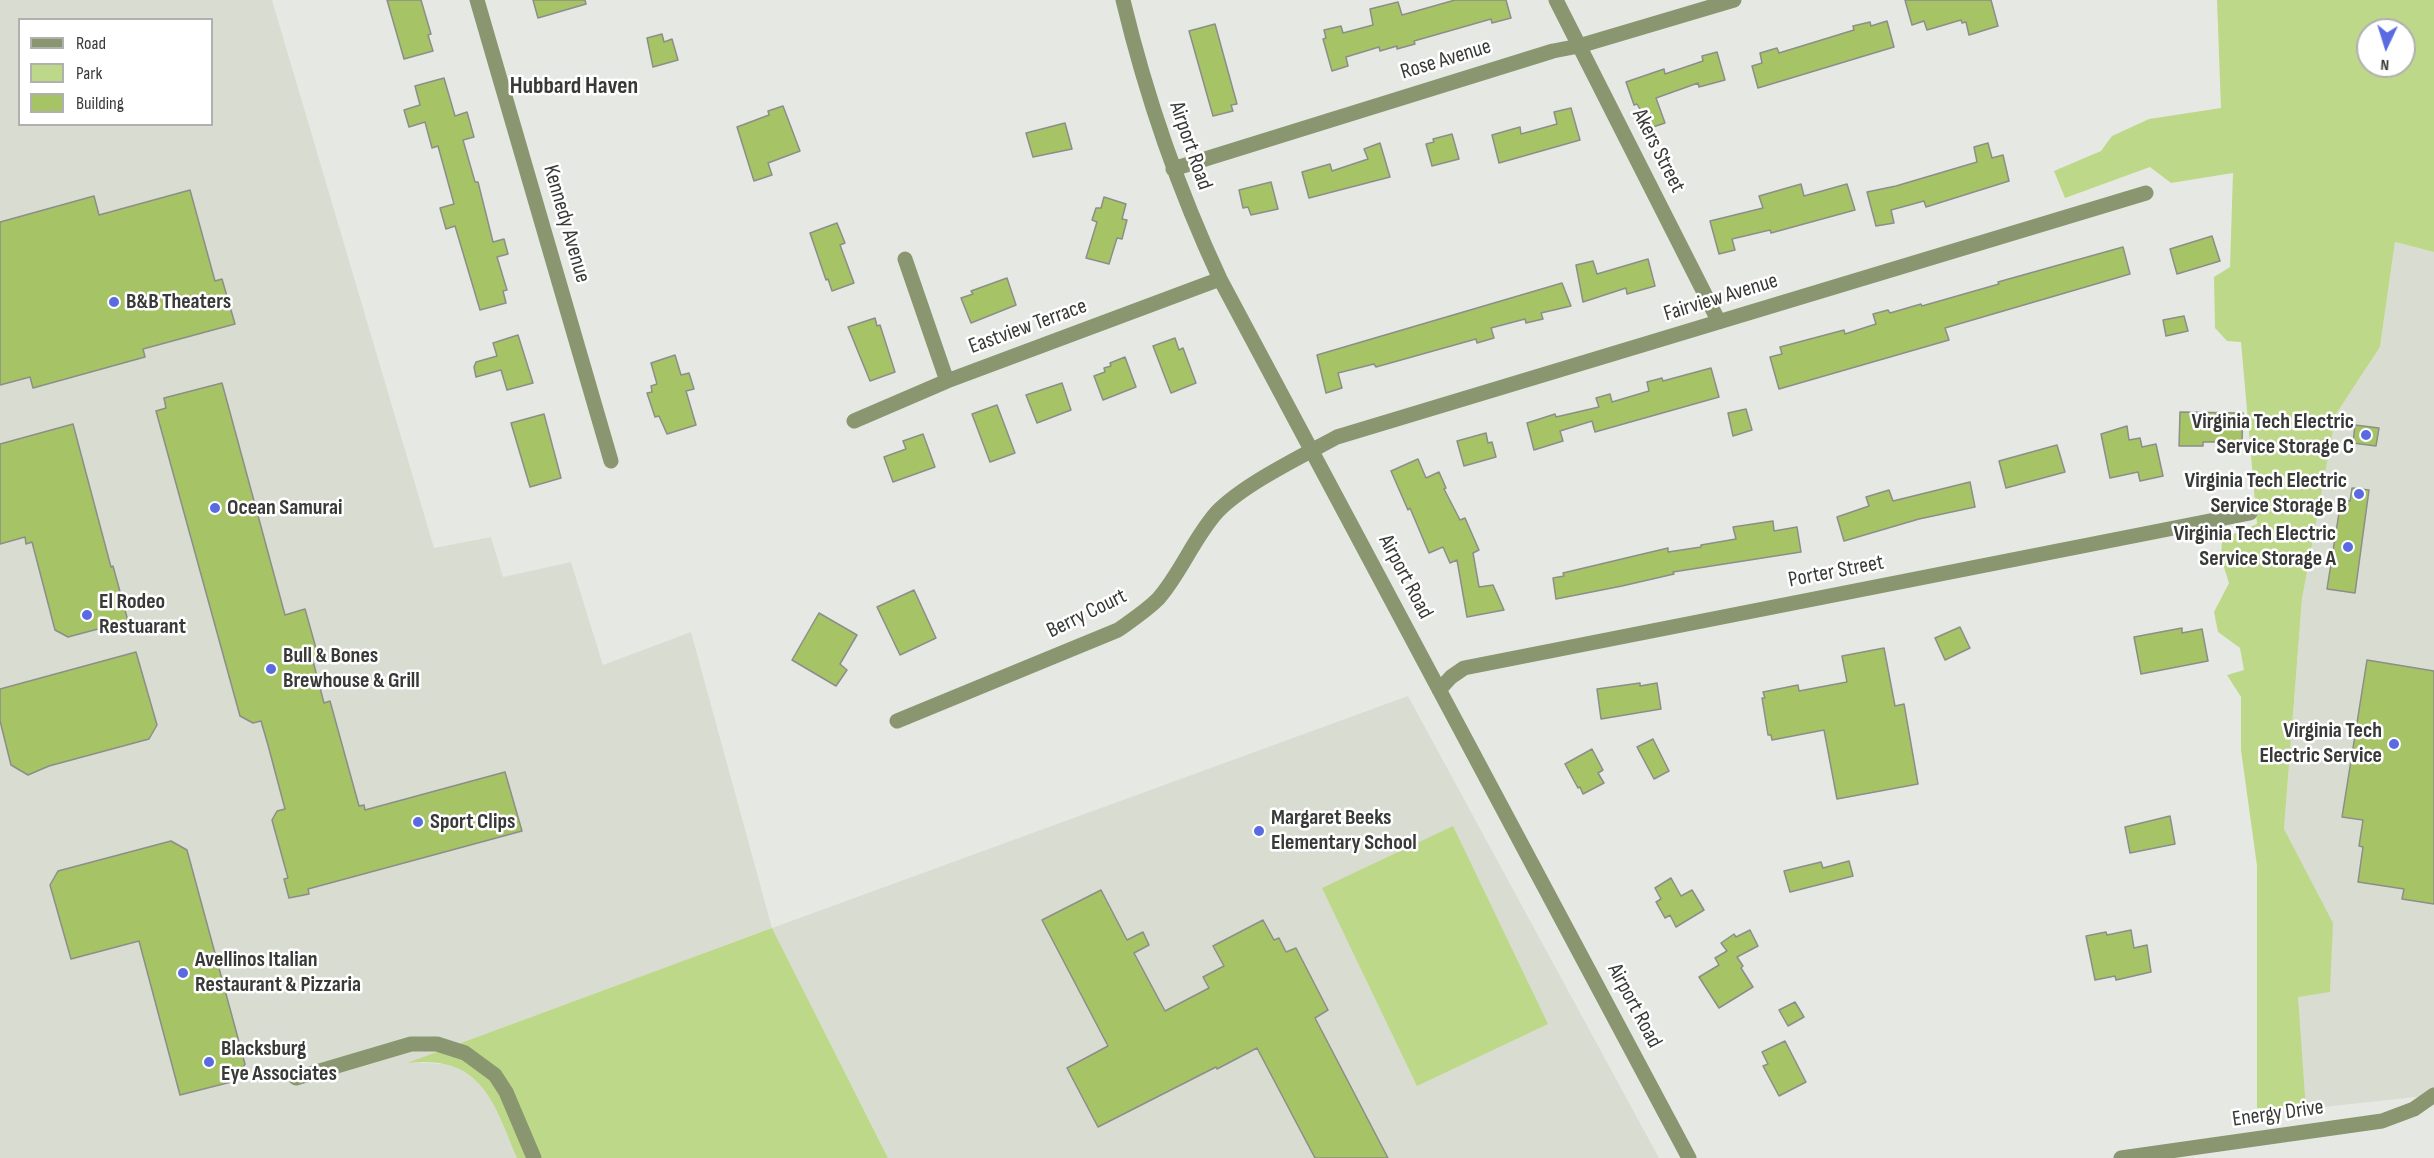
<!DOCTYPE html>
<html>
<head>
<meta charset="utf-8">
<style>
	body { margin:0 }
	#map { position:relative; width:2434px; height:1158px; overflow:hidden; background:#e6e9e3; font-family:"Sofia Sans Condensed",sans-serif }
	canvas { display:block }
	.legend { position:absolute; left:18px; top:18px; width:195px; height:108px; box-sizing:border-box; background:#fff; border:2px solid #b0b0af; margin:0; padding:8px 10px; list-style:none; font-size:18px; color:#393a38 }
	.legend li { display:flex; align-items:center; gap:12px; height:30px }
	.legend b { width:30px; border:2px solid #b0b0af }
	.north { position:absolute; left:2356px; top:18px; width:60px; height:60px; box-sizing:border-box; background:#fff; border:2px solid #b0b0af; border-radius:50%; rotate:184deg; font-size:16px; font-weight:700; line-height:24px; text-align:center; color:#393a38 }
	.north::after { content:''; display:block; margin:auto; width:21px; height:27px; background:#5a6be2; clip-path:polygon(50% 0,100% 100%,50% 72%,0 100%) }
</style>
</head>
<body>
<div id="map">
<canvas width="2434" height="1158"></canvas>
<ul class="legend">
<li><b style="height:8px;background:#899670"></b>Road</li>
<li><b style="height:16px;background:#bed889"></b>Park</li>
<li><b style="height:16px;background:#a6c365"></b>Building</li>
</ul>
<div class="north">N</div>
</div>
<script>
const context = document.querySelector('canvas').getContext('2d');
context.lineJoin = 'round';
function fillPath(path, color) {
  context.fillStyle = color;
  context.fill(path, 'evenodd');
}
function strokePath(path, color, width, dash) {
  context.strokeStyle = color;
  context.lineWidth = width;
  context.lineCap = dash ? 'butt' : 'round';
  context.setLineDash(dash || []);
  context.stroke(path);
}
function drawText(font, color, halo, rows, align = 'center') {
  context.font = font + ' "Sofia Sans Condensed",sans-serif';
  context.lineWidth = 5;
  context.setLineDash([]);
  context.textBaseline = 'middle';
  context.strokeStyle = halo;
  context.fillStyle = color;
  for (const [text, x, y, turn = 0] of rows) {
    context.save();
    context.translate(x, y);
    context.rotate((+turn || 0) * Math.PI / 180);
    context.textAlign = isNaN(turn) ? turn : align;
    if (halo) context.strokeText(text, 0, 0);
    context.fillText(text, 0, 0);
    context.restore();
  }
}
fillPath(new Path2D(`
	M 0,0 L 272,0 L 434,548 L 491,537 L 503,577 L 571,562 L 603,665 L 691,632 L 772,928 L 1408,696 L 1659,1158 L 888,1158 L 772,928 L 411,1062 L 444,1064 L 456,1067 L 477,1080 L 493,1100 L 517,1158 L 0,1158 ZM 20,20 L 212,20 L 212,124 L 20,124 Z
	M 2395,242 L 2434,252 L 2434,1095 L 2306,1109 L 2284,829 L 2302,599 L 2336,414 L 2380,347 Z`), '#d9ddd1');
fillPath(new Path2D(`
	M 2217,0 L 2434,0 L 2434,252 L 2395,242 L 2380,347 L 2336,414 L 2302,599 L 2284,829 L 2333,923 L 2330,992 L 2298,997 L 2306,1109 L 2257,1108 L 2257,866 L 2241,750 L 2241,697 L 2227,675 L 2244,670 L 2240,648 L 2218,632 L 2214,612 L 2229,583 L 2221,558 L 2222,539 L 2257,524 L 2241,342 L 2227,341 L 2215,328 L 2214,277 L 2230,267 L 2233,173 L 2171,183 L 2150,167 L 2065,198 L 2054,171 L 2101,151 L 2112,136 L 2149,119 L 2221,108 ZM 2368,30 L 2404,30 L 2404,66 L 2368,66 Z
	M 1453,826 L 1548,1024 L 1417,1086 L 1322,888 Z
	M 772,928 L 888,1158 L 517,1158 C 493,1101 482,1055 407,1063 Z`), '#bed889');
const building = new Path2D(`
	M 387,0 L 421,0 L 431,34 L 428,35 L 433,51 L 404,59 Z
	M 533,0 L 585,0 L 586,4 L 538,18 Z
	M 1455,0 L 1506,0 L 1511,18 L 1492,23 L 1491,19 L 1414,41 L 1415,44 L 1397,49 L 1397,46 L 1380,51 L 1379,47 L 1346,57 L 1348,66 L 1332,71 L 1323,39 L 1326,38 L 1324,30 L 1341,26 L 1343,33 L 1373,25 L 1370,9 L 1398,2 L 1402,15 Z
	M 1905,0 L 1991,0 L 1998,26 L 1969,35 L 1966,22 L 1962,23 L 1961,20 L 1927,30 L 1924,21 L 1912,25 Z
	M 1887,21 L 1894,47 L 1758,88 L 1752,66 L 1762,63 L 1760,53 L 1777,48 L 1779,53 L 1854,30 L 1853,26 L 1870,22 L 1871,26 Z
	M 1215,24 L 1237,104 L 1231,105 L 1233,111 L 1213,116 L 1189,31 Z
	M 662,34 L 664,42 L 672,39 L 678,60 L 653,67 L 647,38 Z
	M 1717,52 L 1725,80 L 1699,87 L 1698,83 L 1656,98 L 1665,123 L 1647,129 L 1641,111 L 1637,104 L 1634,105 L 1626,82 L 1664,69 L 1665,74 L 1703,61 L 1702,56 Z
	M 444,78 L 455,116 L 467,112 L 474,137 L 463,140 L 475,182 L 478,182 L 493,242 L 504,239 L 508,254 L 497,257 L 507,290 L 503,291 L 506,303 L 480,310 L 455,226 L 446,229 L 440,208 L 454,204 L 438,146 L 432,148 L 425,122 L 409,127 L 404,110 L 420,105 L 415,86 Z
	M 783,106 L 800,151 L 768,163 L 772,175 L 754,181 L 737,127 L 769,115 L 768,111 Z
	M 1571,108 L 1580,140 L 1499,163 L 1492,135 L 1520,127 L 1521,134 L 1557,124 L 1554,112 Z
	M 1065,123 L 1072,149 L 1033,157 L 1026,133 Z
	M 1452,134 L 1459,159 L 1432,166 L 1426,144 L 1434,142 L 1433,139 Z
	M 1380,143 L 1390,177 L 1309,198 L 1302,172 L 1330,164 L 1332,171 L 1368,159 L 1364,149 Z
	M 1988,143 L 1992,158 L 2003,155 L 2009,181 L 1926,207 L 1924,201 L 1891,210 L 1894,223 L 1876,226 L 1867,192 L 1896,186 L 1977,162 L 1974,147 Z
	M 1271,182 L 1278,209 L 1251,215 L 1248,207 L 1243,208 L 1239,190 Z
	M 1801,184 L 1804,196 L 1847,184 L 1855,210 L 1771,233 L 1770,230 L 1732,239 L 1735,250 L 1719,254 L 1710,221 L 1763,208 L 1759,196 Z
	M 190,190 L 215,281 L 222,279 L 235,324 L 143,349 L 145,357 L 33,388 L 30,377 L 0,385 L 0,222 L 94,196 L 99,215 Z
	M 1104,197 L 1126,204 L 1122,219 L 1127,220 L 1122,239 L 1117,238 L 1109,264 L 1086,258 L 1097,222 L 1092,220 L 1096,208 L 1101,208 Z
	M 837,223 L 845,243 L 840,245 L 854,283 L 832,291 L 828,279 L 826,280 L 810,233 Z
	M 2212,236 L 2220,261 L 2177,274 L 2170,249 Z
	M 2123,247 L 2130,274 L 1945,328 L 1949,340 L 1779,389 L 1770,357 L 1782,354 L 1780,347 L 1844,330 L 1845,334 L 1876,324 L 1873,314 L 1888,310 L 1890,313 L 1921,304 L 1922,306 L 1999,284 L 1998,282 Z
	M 1648,259 L 1655,286 L 1627,294 L 1626,288 L 1583,302 L 1576,265 L 1593,261 L 1597,274 Z
	M 1007,278 L 1016,305 L 971,323 L 961,298 L 973,294 L 971,291 Z
	M 1562,283 L 1571,306 L 1541,313 L 1543,319 L 1526,323 L 1525,319 L 1491,328 L 1494,338 L 1477,343 L 1476,339 L 1376,367 L 1374,364 L 1338,373 L 1342,388 L 1326,393 L 1317,355 Z
	M 2184,316 L 2188,331 L 2166,336 L 2163,320 Z
	M 875,318 L 877,326 L 880,325 L 895,372 L 870,381 L 848,327 Z
	M 518,335 L 533,383 L 507,390 L 501,370 L 476,377 L 474,367 L 476,362 L 497,356 L 493,343 Z
	M 1175,338 L 1179,350 L 1183,348 L 1196,383 L 1171,393 L 1153,346 Z
	M 675,355 L 681,375 L 689,373 L 694,389 L 686,391 L 696,425 L 667,434 L 659,416 L 655,417 L 647,393 L 652,392 L 651,386 L 657,384 L 651,363 Z
	M 1125,357 L 1136,387 L 1103,400 L 1094,376 L 1105,372 L 1104,368 L 1111,366 L 1110,363 Z
	M 1711,368 L 1719,397 L 1595,432 L 1592,421 L 1560,431 L 1563,441 L 1534,450 L 1527,423 L 1555,414 L 1556,417 L 1599,407 L 1596,398 L 1610,394 L 1612,402 L 1649,391 L 1647,382 L 1662,378 L 1663,381 Z
	M 222,383 L 285,615 L 305,609 L 319,659 L 313,661 L 324,703 L 330,701 L 359,806 L 364,805 L 365,810 L 505,772 L 522,831 L 308,889 L 309,894 L 289,898 L 284,879 L 288,878 L 272,820 L 277,811 L 285,809 L 268,745 L 261,721 L 253,723 L 240,716 L 156,411 L 166,408 L 164,398 Z
	M 1062,383 L 1071,410 L 1037,423 L 1026,395 Z
	M 997,405 L 1015,453 L 990,462 L 972,414 Z
	M 1746,409 L 1752,430 L 1733,436 L 1728,413 Z
	M 2180,412 L 2243,413 L 2242,442 L 2203,442 L 2203,446 L 2179,446 Z
	M 544,414 L 561,478 L 530,487 L 511,423 Z
	M 73,424 L 111,567 L 113,566 L 128,621 L 68,637 L 55,630 L 32,542 L 26,544 L 25,537 L 0,544 L 0,444 Z
	M 2355,425 L 2379,428 L 2376,446 L 2353,443 Z
	M 2127,426 L 2129,440 L 2140,438 L 2142,447 L 2156,444 L 2163,476 L 2140,481 L 2138,472 L 2110,478 L 2101,434 Z
	M 1486,433 L 1488,443 L 1492,442 L 1496,457 L 1464,466 L 1457,441 Z
	M 923,434 L 935,467 L 893,482 L 884,457 L 906,449 L 903,441 Z
	M 2057,445 L 2065,472 L 2006,488 L 1999,461 Z
	M 1418,459 L 1426,478 L 1439,472 L 1446,488 L 1444,489 L 1460,520 L 1465,518 L 1479,550 L 1473,553 L 1479,587 L 1493,585 L 1504,610 L 1467,617 L 1457,560 L 1450,563 L 1443,547 L 1429,553 L 1410,508 L 1408,510 L 1391,471 Z
	M 1970,482 L 1975,507 L 1919,519 L 1844,541 L 1837,517 L 1869,506 L 1866,497 L 1889,490 L 1893,501 Z
	M 2352,488 L 2369,490 L 2355,593 L 2327,589 L 2341,500 L 2350,501 Z
	M 1773,521 L 1774,531 L 1797,527 L 1801,552 L 1673,572 L 1674,574 L 1622,586 L 1556,599 L 1553,578 L 1564,576 L 1563,573 L 1668,548 L 1668,552 L 1701,547 L 1701,545 L 1736,539 L 1733,527 Z
	M 914,590 L 936,638 L 900,655 L 877,607 Z
	M 819,613 L 857,635 L 840,664 L 847,670 L 836,686 L 792,660 Z
	M 1960,627 L 1970,648 L 1945,660 L 1935,638 Z
	M 2182,628 L 2182,633 L 2202,629 L 2208,661 L 2141,674 L 2134,637 Z
	M 1884,648 L 1895,706 L 1904,704 L 1918,784 L 1837,799 L 1824,730 L 1772,740 L 1771,735 L 1768,735 L 1762,698 L 1765,698 L 1763,692 L 1798,685 L 1799,691 L 1847,682 L 1842,656 Z
	M 136,652 L 157,725 L 149,739 L 49,766 L 28,775 L 11,765 L 0,721 L 0,689 Z
	M 2367,660 L 2434,671 L 2434,904 L 2402,899 L 2404,889 L 2358,882 L 2363,847 L 2359,846 L 2363,820 L 2342,817 Z
	M 1640,683 L 1640,686 L 1657,683 L 1661,709 L 1601,719 L 1597,689 Z
	M 1653,739 L 1669,771 L 1654,779 L 1637,747 Z
	M 1592,749 L 1603,770 L 1598,773 L 1604,783 L 1583,794 L 1580,787 L 1578,788 L 1565,764 Z
	M 2170,816 L 2175,844 L 2130,853 L 2125,827 Z
	M 171,841 L 187,850 L 245,1064 L 235,1081 L 180,1095 L 139,941 L 71,959 L 50,885 L 58,871 Z
	M 1849,861 L 1853,876 L 1790,892 L 1784,871 L 1821,862 L 1823,868 Z
	M 1671,878 L 1681,896 L 1692,890 L 1704,910 L 1676,927 L 1670,915 L 1665,918 L 1656,902 L 1661,899 L 1655,888 Z
	M 1101,890 L 1127,940 L 1143,932 L 1149,945 L 1134,953 L 1165,1011 L 1209,988 L 1203,977 L 1224,966 L 1213,946 L 1263,920 L 1274,940 L 1279,938 L 1286,952 L 1296,948 L 1328,1010 L 1315,1018 L 1388,1158 L 1315,1158 L 1257,1048 L 1217,1069 L 1216,1067 L 1098,1127 L 1067,1068 L 1108,1046 L 1042,920 Z
	M 1750,930 L 1758,946 L 1737,957 L 1743,966 L 1741,968 L 1753,987 L 1719,1008 L 1699,977 L 1719,965 L 1715,958 L 1727,951 L 1721,943 L 1734,934 L 1736,937 Z
	M 2131,930 L 2134,948 L 2147,945 L 2151,972 L 2116,980 L 2115,976 L 2095,980 L 2086,936 L 2106,932 L 2107,935 Z
	M 1795,1002 L 1804,1017 L 1788,1026 L 1779,1010 Z
	M 1785,1041 L 1806,1082 L 1779,1096 L 1763,1066 L 1768,1064 L 1762,1052 Z`);
fillPath(building, '#a6c365');
strokePath(building, '#8c8e89', 1.5);
strokePath(new Path2D(`
	M 477,0 L 611,461
	M 1123,0 C 1146,96 1178,189 1220,279 L 1689,1158
	M 1556,0 L 1719,322
	M 1173,169 L 1553,51 L 1579,46 L 1734,0
	M 905,259 L 947,381
	M 854,421 L 947,381 L 1220,279
	M 1439,690 L 1451,677 L 1464,668 L 2250,513
	M 897,721 L 1118,630 C 1132,620 1146,611 1158,599 C 1181,573 1193,539 1217,512 C 1244,484 1302,456 1337,437 L 2146,193
	M 296,1078 L 411,1044 L 437,1044 L 465,1053 L 495,1075 L 506,1092 L 534,1158
	M 2121,1158 L 2382,1121 L 2414,1109 L 2434,1095`), '#899670', 15);
for (const [x, y, r, color] of [
	[114,302,6,"#5a6be2"],
	[2366,435,6,"#5a6be2"],
	[2359,494,6,"#5a6be2"],
	[215,508,6,"#5a6be2"],
	[2348,547,6,"#5a6be2"],
	[87,615,6,"#5a6be2"],
	[271,669,6,"#5a6be2"],
	[2394,744,6,"#5a6be2"],
	[418,822,6,"#5a6be2"],
	[1259,831,6,"#5a6be2"],
	[183,973,6,"#5a6be2"],
	[209,1062,6,"#5a6be2"]
]) {
  const dot = new Path2D();
  dot.arc(x, y, r, 0, 2 * Math.PI);
  context.fillStyle = color;
  context.fill(dot);
  strokePath(dot, '#fff', 2);
}
drawText('22px', '#393a38', '#fff', [
	["Rose Avenue",1446,60,-17],
	["Airport Road",1190,146,71],
	["Akers Street",1658,151,63],
	["Kennedy Avenue",566,224,74],
	["Fairview Avenue",1721,298,-17],
	["Eastview Terrace",1028,327,-20],
	["Porter Street",1836,572,-11],
	["Airport Road",1405,577,62],
	["Berry Court",1087,614,-26],
	["Airport Road",1634,1006,62],
	["Energy Drive",2278,1114,-8]
]);
drawText('bold 22px', '#393a38', '#fff', [
	["B&B Theaters",126,302],
	["Virginia Tech Electric",2354,422,"right"],
	["Service Storage C",2354,447,"right"],
	["Virginia Tech Electric",2347,481,"right"],
	["Service Storage B",2347,506,"right"],
	["Ocean Samurai",227,508],
	["Virginia Tech Electric",2336,534,"right"],
	["Service Storage A",2336,559,"right"],
	["El Rodeo",99,602],
	["Restuarant",99,627],
	["Bull & Bones",283,656],
	["Brewhouse & Grill",283,681],
	["Virginia Tech",2382,731,"right"],
	["Electric Service",2382,756,"right"],
	["Margaret Beeks",1271,818],
	["Elementary School",1271,843],
	["Sport Clips",430,822],
	["Avellinos Italian",195,960],
	["Restaurant & Pizzaria",195,985],
	["Blacksburg",221,1049],
	["Eye Associates",221,1074]
], 'left');
drawText('bold 24px', '#393a38', '#fff', [
	["Hubbard Haven",574,87]
]);
</script>
</body>
</html>
